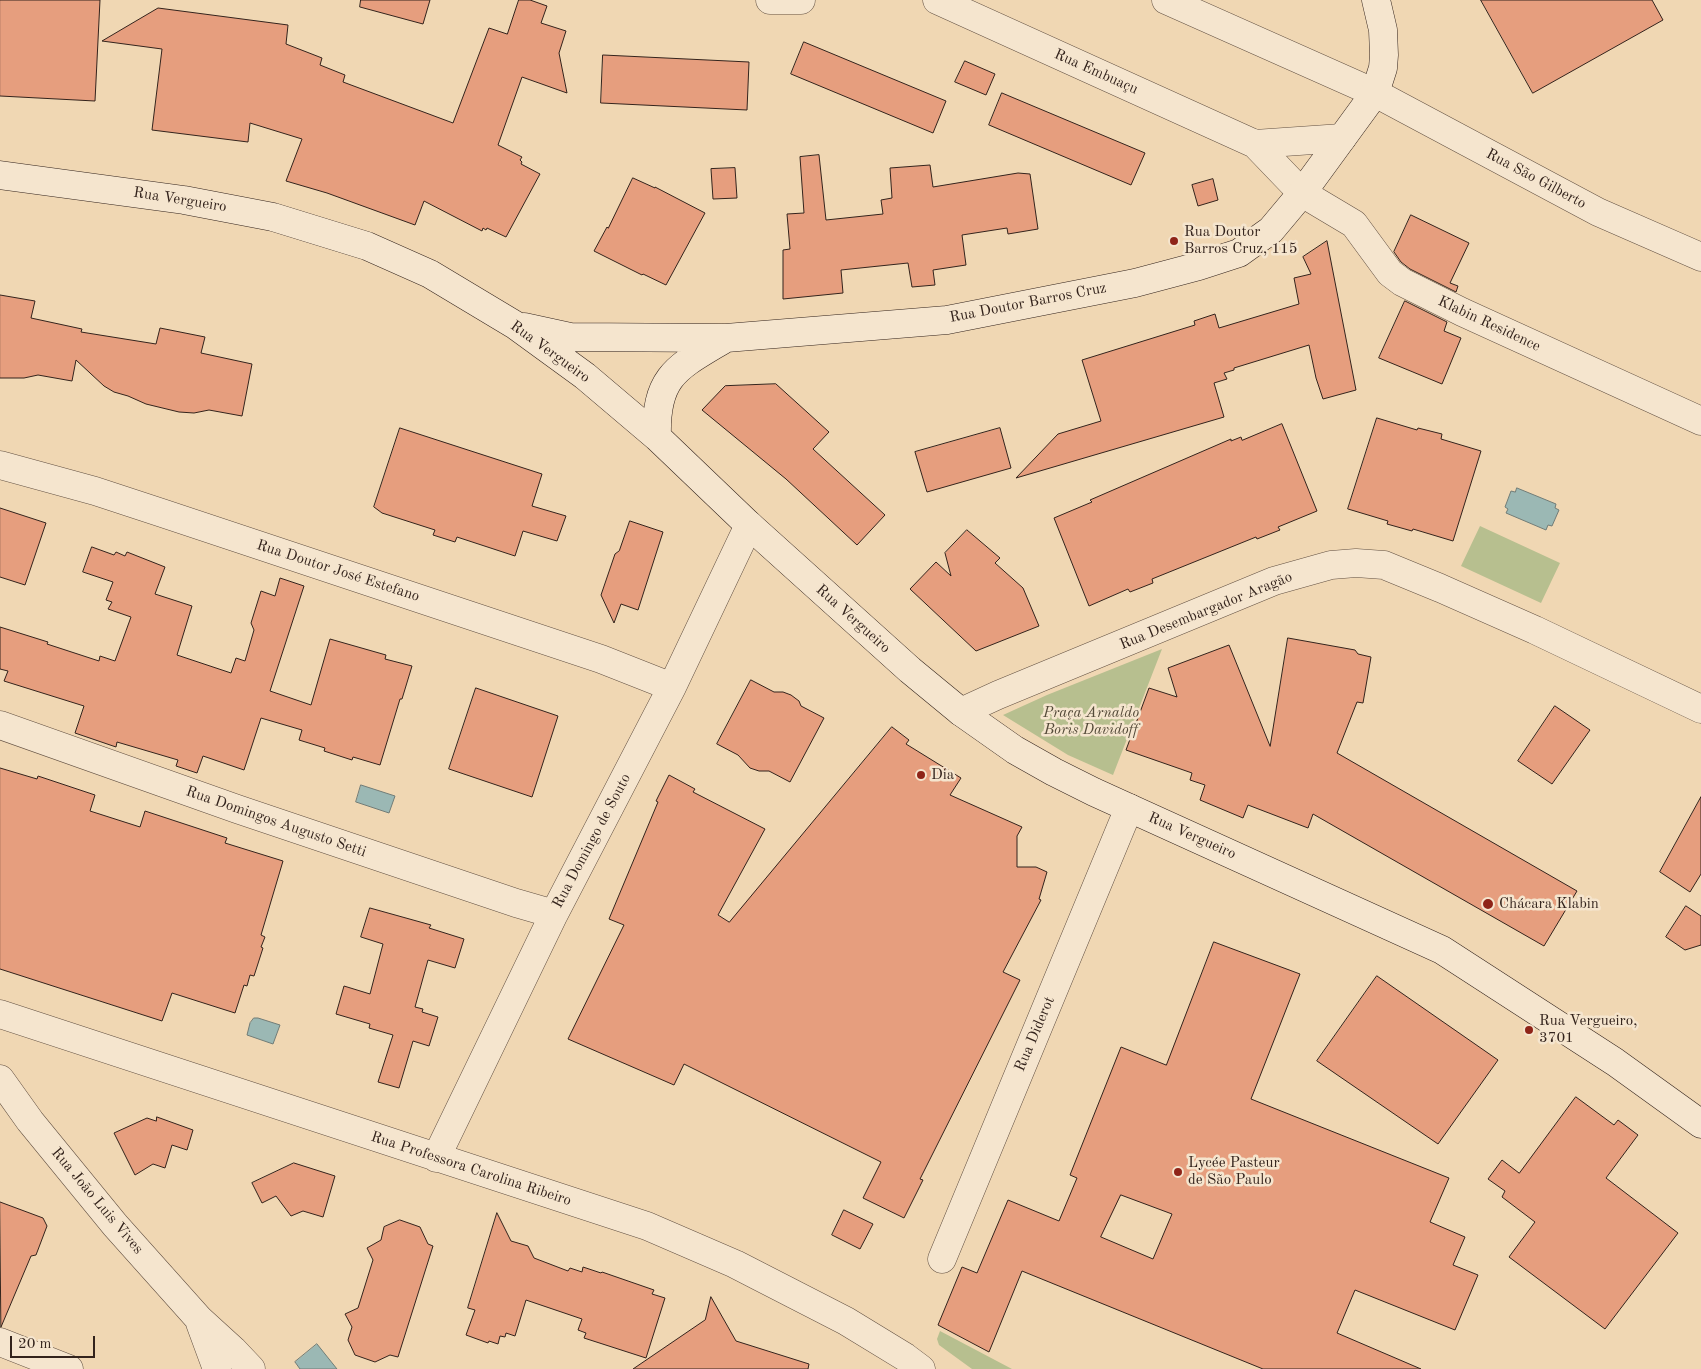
<!DOCTYPE html>
<html>
<head>
<meta charset="utf-8">
<style>
	body { margin:0 }
	#map { position:relative; width:1701px; height:1369px; overflow:hidden; background:#f0d7b3; font-family:"Old Standard TT",serif }
	canvas { display:block }
	.scale { position:absolute; left:10px; top:1336px; width:85px; height:22px; box-sizing:border-box; border:2px solid #33231c; border-top:0; padding-left:6px; font-size:15px; line-height:18px; white-space:nowrap; color:#33231c; -webkit-text-stroke:4px #f5e5ce; paint-order:stroke }
</style>
</head>
<body>
<div id="map">
<canvas width="1701" height="1369"></canvas>
<div class="scale">20 m</div>
</div>
<script>
const context = document.querySelector('canvas').getContext('2d');
context.lineJoin = 'round';
function fillPath(path, color) {
  context.fillStyle = color;
  context.fill(path, 'evenodd');
}
function strokePath(path, color, width, dash) {
  context.strokeStyle = color;
  context.lineWidth = width;
  context.lineCap = dash ? 'butt' : 'round';
  context.setLineDash(dash || []);
  context.stroke(path);
}
function drawText(font, color, halo, rows, align = 'center') {
  context.font = font + ' "Old Standard TT",serif';
  context.lineWidth = 5;
  context.setLineDash([]);
  context.textBaseline = 'middle';
  context.strokeStyle = halo;
  context.fillStyle = color;
  for (const [text, x, y, turn = 0] of rows) {
    context.save();
    context.translate(x, y);
    context.rotate((+turn || 0) * Math.PI / 180);
    context.textAlign = isNaN(turn) ? turn : align;
    if (halo) context.strokeText(text, 0, 0);
    context.fillText(text, 0, 0);
    context.restore();
  }
}
fillPath(new Path2D(`
	M 1480,526 L 1560,563 L 1541,603 L 1461,566 Z
	M 1162,649 L 1113,775 L 1068,755 L 1003,715 L 1047,695 Z
	M 940,1331 L 1012,1369 L 972,1369 L 939,1345 L 937,1339 Z`), '#b7bf8f');
const water = new Path2D(`
	M 1517,488 L 1556,504 L 1555,508 L 1559,510 L 1552,526 L 1548,525 L 1546,530 L 1506,513 L 1508,509 L 1505,507 L 1511,491 L 1515,492 Z
	M 361,785 L 395,796 L 389,813 L 356,802 Z
	M 254,1018 L 258,1018 L 280,1025 L 273,1044 L 247,1035 L 250,1023 Z
	M 317,1344 L 337,1369 L 300,1369 L 295,1362 Z`);
fillPath(water, '#9bb8b4');
strokePath(water, '#717c77', 1);
const building = new Path2D(`
	M 0,0 L 100,0 L 95,101 L 0,96 Z
	M 361,0 L 430,0 L 423,24 L 360,7 Z
	M 519,0 L 530,0 L 547,6 L 541,23 L 566,31 L 559,53 L 567,93 L 522,77 L 498,145 L 522,157 L 520,160 L 522,162 L 521,164 L 540,174 L 506,237 L 487,228 L 486,230 L 483,228 L 482,231 L 424,201 L 415,225 L 327,193 L 286,181 L 302,139 L 250,123 L 248,142 L 152,130 L 162,49 L 102,41 L 158,8 L 288,25 L 286,44 L 322,58 L 320,65 L 345,75 L 343,82 L 453,123 L 489,28 L 507,34 Z
	M 1481,0 L 1652,0 L 1663,20 L 1533,93 Z
	M 804,42 L 946,101 L 933,133 L 791,74 Z
	M 603,55 L 749,62 L 747,110 L 601,103 Z
	M 965,61 L 995,74 L 986,95 L 955,82 Z
	M 1002,93 L 1145,153 L 1131,185 L 989,125 Z
	M 819,155 L 826,220 L 883,214 L 881,200 L 892,198 L 890,168 L 930,165 L 933,187 L 1018,173 L 1030,174 L 1038,229 L 1008,234 L 1007,228 L 962,235 L 966,265 L 933,270 L 935,285 L 912,287 L 908,263 L 841,270 L 843,293 L 783,299 L 783,250 L 790,249 L 787,214 L 804,213 L 800,157 Z
	M 735,168 L 737,198 L 713,199 L 711,169 Z
	M 633,178 L 655,188 L 655,187 L 705,213 L 666,285 L 643,274 L 642,275 L 594,251 L 607,227 L 608,228 Z
	M 1213,179 L 1218,200 L 1198,206 L 1192,185 Z
	M 1411,215 L 1469,243 L 1450,283 L 1458,286 L 1456,292 L 1410,269 L 1401,262 L 1394,252 Z
	M 1327,241 L 1356,390 L 1323,399 L 1316,378 L 1309,345 L 1234,368 L 1234,370 L 1224,373 L 1227,379 L 1214,383 L 1224,417 L 1016,478 L 1058,434 L 1101,421 L 1082,360 L 1195,325 L 1194,321 L 1215,314 L 1219,328 L 1299,304 L 1294,278 L 1311,274 L 1303,257 Z
	M 0,295 L 35,301 L 31,318 L 82,329 L 81,332 L 156,344 L 160,328 L 205,337 L 201,353 L 252,364 L 242,416 L 209,410 L 194,413 L 179,412 L 146,404 L 128,396 L 114,392 L 104,386 L 76,360 L 72,381 L 38,375 L 24,378 L 0,378 Z
	M 1405,301 L 1447,322 L 1444,331 L 1461,338 L 1442,384 L 1379,358 Z
	M 776,384 L 829,432 L 813,449 L 885,515 L 857,545 L 786,479 L 702,410 L 725,386 Z
	M 1377,418 L 1417,430 L 1418,428 L 1442,434 L 1441,439 L 1481,451 L 1453,541 L 1413,529 L 1412,531 L 1387,524 L 1388,521 L 1348,509 Z
	M 1282,424 L 1317,511 L 1278,527 L 1280,530 L 1257,539 L 1256,537 L 1152,579 L 1153,583 L 1130,592 L 1128,589 L 1089,606 L 1054,518 L 1092,502 L 1090,500 L 1231,439 L 1231,441 L 1241,437 L 1242,440 Z
	M 400,428 L 542,474 L 532,506 L 566,516 L 557,541 L 523,531 L 515,556 L 457,537 L 455,542 L 433,535 L 435,530 L 382,513 L 374,507 Z
	M 1000,428 L 1011,468 L 927,492 L 915,452 Z
	M 0,508 L 46,523 L 25,585 L 0,577 Z
	M 630,521 L 663,532 L 638,610 L 621,604 L 614,623 L 601,595 L 615,554 L 619,551 Z
	M 967,530 L 1000,558 L 995,563 L 1023,588 L 1039,626 L 976,651 L 910,589 L 936,562 L 951,576 L 945,553 Z
	M 92,547 L 114,555 L 116,552 L 125,556 L 127,552 L 165,567 L 155,594 L 192,606 L 177,655 L 231,673 L 236,658 L 245,661 L 254,630 L 251,623 L 261,591 L 275,596 L 280,578 L 304,586 L 270,691 L 311,705 L 330,639 L 386,655 L 385,659 L 412,666 L 402,699 L 400,699 L 380,765 L 353,757 L 352,760 L 324,751 L 325,748 L 299,740 L 302,730 L 261,718 L 244,770 L 203,756 L 197,773 L 176,766 L 178,760 L 117,742 L 116,747 L 75,733 L 84,706 L 4,681 L 8,671 L 0,669 L 0,627 L 48,642 L 47,644 L 99,661 L 100,656 L 115,661 L 131,617 L 108,609 L 112,602 L 106,600 L 113,582 L 83,572 Z
	M 1288,638 L 1355,650 L 1358,654 L 1371,657 L 1363,703 L 1357,702 L 1337,753 L 1577,891 L 1544,946 L 1313,814 L 1308,828 L 1248,805 L 1243,818 L 1200,800 L 1205,785 L 1190,780 L 1192,773 L 1126,750 L 1149,688 L 1177,697 L 1168,668 L 1229,645 L 1270,746 Z
	M 751,680 L 774,692 L 783,692 L 791,695 L 799,701 L 801,706 L 824,718 L 790,782 L 769,771 L 759,771 L 750,768 L 738,755 L 717,744 Z
	M 476,688 L 558,716 L 532,797 L 449,769 Z
	M 1555,706 L 1590,730 L 1552,784 L 1518,761 Z
	M 892,727 L 909,740 L 906,744 L 961,778 L 950,795 L 1022,827 L 1017,836 L 1017,867 L 1036,867 L 1047,872 L 1039,899 L 1041,900 L 1003,972 L 1020,980 L 920,1179 L 923,1180 L 904,1218 L 863,1198 L 881,1162 L 684,1064 L 674,1085 L 568,1039 L 624,925 L 609,919 L 658,802 L 656,801 L 669,775 L 695,789 L 693,792 L 765,829 L 718,915 L 729,922 Z
	M 0,768 L 37,779 L 38,776 L 95,795 L 90,811 L 140,827 L 145,811 L 227,838 L 225,843 L 283,861 L 261,935 L 265,937 L 261,947 L 263,948 L 254,976 L 250,975 L 247,986 L 244,985 L 235,1013 L 172,993 L 162,1021 L 0,969 Z
	M 1701,797 L 1701,874 L 1690,892 L 1660,872 Z
	M 1686,906 L 1701,916 L 1701,945 L 1685,950 L 1666,937 Z
	M 370,908 L 431,925 L 429,928 L 464,939 L 455,968 L 428,960 L 415,1007 L 423,1009 L 422,1012 L 438,1017 L 429,1046 L 413,1041 L 399,1088 L 378,1082 L 393,1035 L 369,1028 L 370,1024 L 336,1014 L 344,986 L 370,994 L 383,944 L 361,937 Z
	M 1214,942 L 1300,974 L 1251,1099 L 1449,1178 L 1430,1222 L 1465,1237 L 1453,1265 L 1478,1275 L 1455,1330 L 1355,1290 L 1337,1333 L 1421,1369 L 1263,1369 L 1022,1271 L 989,1352 L 938,1325 L 962,1267 L 977,1273 L 1008,1200 L 1059,1221 L 1077,1178 L 1070,1175 L 1121,1047 L 1166,1065 ZM 1121,1195 L 1172,1214 L 1153,1259 L 1101,1237 Z
	M 1377,976 L 1498,1060 L 1438,1144 L 1317,1061 Z
	M 1576,1097 L 1614,1125 L 1618,1120 L 1638,1135 L 1606,1178 L 1678,1233 L 1605,1329 L 1509,1257 L 1535,1222 L 1502,1197 L 1505,1191 L 1488,1179 L 1502,1160 L 1519,1173 Z
	M 157,1117 L 193,1130 L 187,1150 L 172,1145 L 165,1168 L 153,1164 L 135,1175 L 114,1133 L 147,1118 L 156,1121 Z
	M 294,1163 L 335,1176 L 323,1217 L 303,1211 L 291,1216 L 276,1196 L 262,1203 L 252,1183 Z
	M 0,1202 L 43,1218 L 47,1226 L 36,1255 L 31,1256 L 1,1327 Z
	M 844,1210 L 873,1224 L 860,1249 L 832,1235 Z
	M 497,1213 L 511,1241 L 528,1246 L 534,1258 L 568,1271 L 570,1268 L 582,1272 L 583,1267 L 601,1273 L 602,1272 L 654,1290 L 652,1294 L 665,1298 L 646,1358 L 584,1338 L 586,1333 L 578,1330 L 582,1319 L 526,1300 L 515,1336 L 506,1333 L 505,1337 L 500,1336 L 498,1344 L 489,1341 L 488,1343 L 466,1335 L 475,1310 L 468,1308 Z
	M 400,1220 L 420,1227 L 428,1244 L 433,1246 L 398,1357 L 390,1355 L 375,1362 L 355,1355 L 348,1340 L 352,1327 L 345,1314 L 358,1308 L 373,1260 L 367,1248 L 381,1240 L 384,1227 Z
	M 711,1297 L 736,1341 L 809,1364 L 808,1369 L 633,1369 L 705,1320 Z`);
fillPath(building, '#e69e7e');
strokePath(building, '#33231c', 1);
const street = new Path2D(`
	M 770,0 L 801,0
	M 937,0 L 1255,144 L 1302,193 L 1354,224 L 1390,273 L 1402,282 L 1462,312 L 1701,421
	M 1166,0 L 1375,93 L 1598,212 L 1701,257
	M 1255,144 L 1342,138
	M 0,465 L 95,491 L 162,513 L 601,659 L 672,687
	M 961,712 L 998,695 L 1274,581 L 1331,565 L 1356,563 L 1384,565 L 1440,588 L 1535,630 L 1701,709
	M 0,725 L 237,809 L 516,903 L 554,914
	M 0,1014 L 647,1226 L 735,1264 L 846,1321 L 905,1357 L 921,1369
	M 0,1079 L 30,1121 L 115,1225 L 199,1319 L 233,1350 L 251,1369
	M 436,1158 L 554,914 L 672,687 L 749,525
	M 942,1259 L 1129,808
	M 200,1323 L 217,1369
	M 0,1342 L 69,1369`);
const secondary = new Path2D(`
	M 0,175 L 184,200 L 273,217 L 367,246 L 430,274 L 515,325 L 585,376 L 657,437 L 749,525 L 910,670 L 961,712 L 1015,750 L 1054,772 L 1094,792 L 1442,950 L 1615,1062 L 1701,1124
	M 524,327 L 570,337 L 726,338 L 947,320 L 1135,283 L 1199,266 L 1239,253 L 1271,230 L 1302,193 L 1375,93 L 1383,68 L 1384,55 L 1383,30 L 1376,0
	M 657,437 C 655,375 678,367 726,338`);
strokePath(street, '#625042', 29);
strokePath(secondary, '#33231c', 29);
strokePath(street, '#f5e5ce', 28);
strokePath(secondary, '#f5e5ce', 28);
for (const [x, y, r, color] of [
	[1174,241,5,"#8f2418"],
	[921,775,5,"#8f2418"],
	[1488,904,6,"#8f2418"],
	[1529,1030,5,"#8f2418"],
	[1178,1172,5,"#8f2418"]
]) {
  const dot = new Path2D();
  dot.arc(x, y, r, 0, 2 * Math.PI);
  context.fillStyle = color;
  context.fill(dot);
  strokePath(dot, '#f5e5ce', 2);
}
drawText('15px', '#33231c', '#f5e5ce', [
	["Rua Embuaçu",1096,72,24],
	["Rua São Gilberto",1536,179,28],
	["Rua Vergueiro",180,200,9],
	["Rua Doutor Barros Cruz",1028,303,-11],
	["Klabin Residence",1489,324,25],
	["Rua Vergueiro",550,352,36],
	["Rua Doutor José Estefano",338,571,18],
	["Rua Desembargador Aragão",1206,611,-22],
	["Rua Vergueiro",853,619,42],
	["Rua Domingos Augusto Setti",276,822,19],
	["Rua Vergueiro",1192,836,24],
	["Rua Domingo de Souto",592,841,-62],
	["Rua Diderot",1035,1034,-67],
	["Rua Professora Carolina Ribeiro",471,1169,18],
	["Rua João Luis Vives",97,1201,50]
]);
drawText('15px', '#33231c', '#f5e5ce', [
	["Rua Doutor",1184,232],
	["Barros Cruz, 115",1184,249],
	["Dia",931,775],
	["Chácara Klabin",1499,904],
	["Rua Vergueiro,",1539,1021],
	["3701",1539,1038],
	["Lycée Pasteur",1188,1163],
	["de São Paulo",1188,1180]
], 'left');
drawText('italic 15px', '#544a39', '#f5e5ce', [
	["Praça Arnaldo",1091,713],
	["Boris Davidoff",1091,730]
]);
</script>
</body>
</html>
